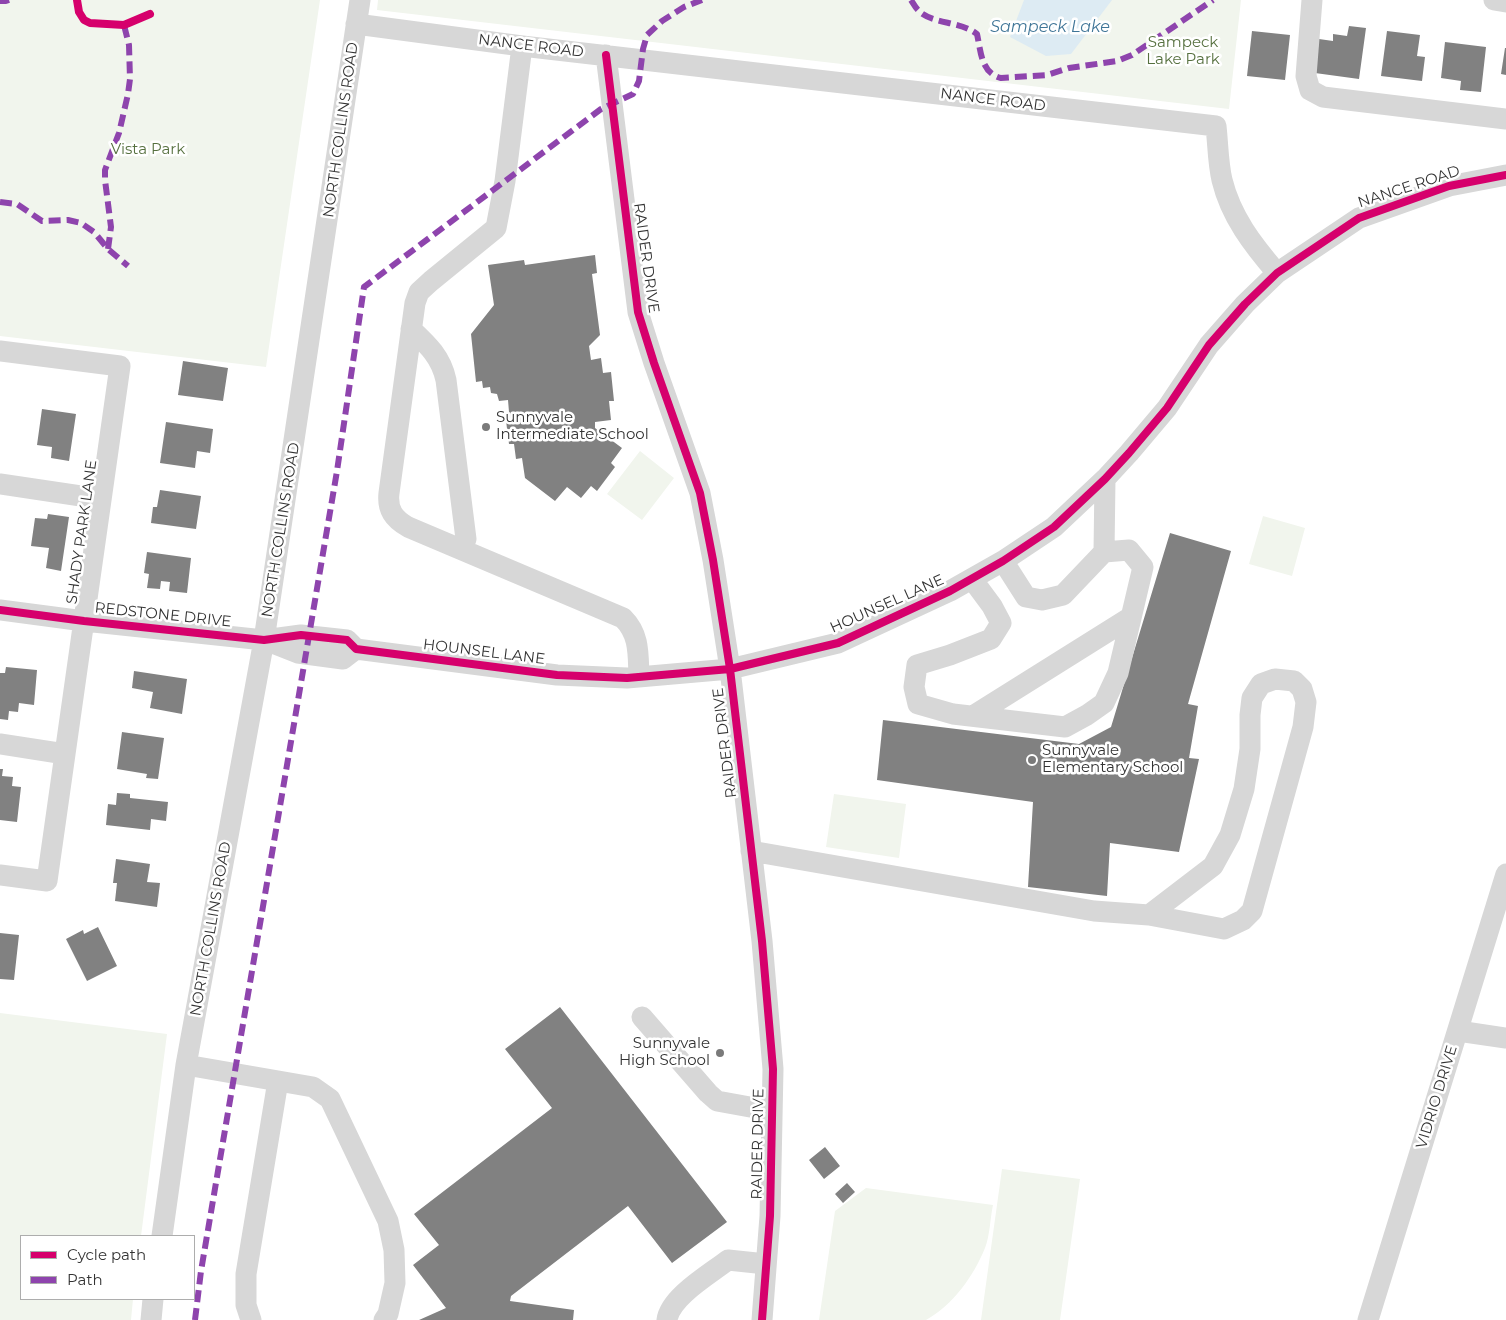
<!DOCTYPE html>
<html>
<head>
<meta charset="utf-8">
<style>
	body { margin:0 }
	#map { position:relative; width:1506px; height:1320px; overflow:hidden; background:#fff; font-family:Montserrat,sans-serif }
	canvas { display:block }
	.legend { position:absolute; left:20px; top:1235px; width:175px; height:65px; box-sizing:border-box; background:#fff; border:1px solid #adadad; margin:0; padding:6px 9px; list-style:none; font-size:15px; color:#333 }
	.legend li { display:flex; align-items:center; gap:10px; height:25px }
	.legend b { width:25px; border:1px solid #adadad }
</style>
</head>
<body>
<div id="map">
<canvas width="1506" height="1320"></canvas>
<ul class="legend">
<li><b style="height:6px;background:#d6006c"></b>Cycle path</li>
<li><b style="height:6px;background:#8e44ad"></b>Path</li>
</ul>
</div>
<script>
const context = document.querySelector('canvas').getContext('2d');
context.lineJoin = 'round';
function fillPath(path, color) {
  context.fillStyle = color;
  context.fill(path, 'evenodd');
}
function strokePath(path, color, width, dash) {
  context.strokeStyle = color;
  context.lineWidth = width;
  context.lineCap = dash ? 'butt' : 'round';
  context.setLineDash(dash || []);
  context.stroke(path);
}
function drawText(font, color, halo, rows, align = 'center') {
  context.font = font + ' Montserrat,sans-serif';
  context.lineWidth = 5;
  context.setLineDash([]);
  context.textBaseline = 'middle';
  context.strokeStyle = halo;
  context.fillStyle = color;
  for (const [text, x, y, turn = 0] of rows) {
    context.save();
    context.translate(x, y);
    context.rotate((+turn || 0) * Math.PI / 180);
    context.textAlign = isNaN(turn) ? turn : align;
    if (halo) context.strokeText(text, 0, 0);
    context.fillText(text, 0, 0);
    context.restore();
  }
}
fillPath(new Path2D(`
	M 0,0 L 320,0 L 266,367 L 0,336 Z
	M 378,0 L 1241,0 L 1229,109 L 377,10 Z
	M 640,451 L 674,478 L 642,520 L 607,494 Z
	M 1263,516 L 1305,528 L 1292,576 L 1249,564 Z
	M 834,794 L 906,804 L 899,858 L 826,847 Z
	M 0,1013 L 167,1034 L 141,1236 L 21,1236 L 21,1299 L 133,1299 L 131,1320 L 0,1320 Z
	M 1002,1169 L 1080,1179 L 1060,1320 L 981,1320 Z
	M 866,1188 L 993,1205 C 990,1219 990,1235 985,1248 C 973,1277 953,1305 926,1320 L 819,1320 L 835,1211 Z`), '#f1f5ed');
fillPath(new Path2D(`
	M 1024,0 L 1112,0 L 1071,54 L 1046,56 L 1010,37 Z`), '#ddebf3');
fillPath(new Path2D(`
	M 1349,26 L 1366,28 L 1359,79 L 1315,73 L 1319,39 L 1333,41 L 1333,34 L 1347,36 Z
	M 1252,31 L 1290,35 L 1285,80 L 1247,76 Z
	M 1387,31 L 1420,35 L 1417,56 L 1425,57 L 1422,81 L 1381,76 Z
	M 1445,42 L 1486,47 L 1481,92 L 1460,90 L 1461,81 L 1441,78 Z
	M 1505,48 L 1506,48 L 1506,75 L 1501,74 Z
	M 595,255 L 597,273 L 592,274 L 600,335 L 589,346 L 591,360 L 601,358 L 603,373 L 611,372 L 614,401 L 609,401 L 611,420 L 595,422 L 595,428 L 622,448 L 611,463 L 615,467 L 597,491 L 591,486 L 581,498 L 567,487 L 555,501 L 525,478 L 522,458 L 516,459 L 514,444 L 509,444 L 505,413 L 509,412 L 508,400 L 499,401 L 497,394 L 491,393 L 490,387 L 483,388 L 482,381 L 476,382 L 471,334 L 494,305 L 488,265 L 524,260 L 525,265 Z
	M 183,361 L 228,368 L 223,401 L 178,395 Z
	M 42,409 L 76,414 L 69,461 L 51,458 L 52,447 L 37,445 Z
	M 166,422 L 213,429 L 210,453 L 197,451 L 195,468 L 160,463 Z
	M 160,490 L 201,496 L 196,529 L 151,523 L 153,507 L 157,507 Z
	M 48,514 L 69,517 L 61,571 L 46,568 L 49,548 L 31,546 L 35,518 L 47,519 Z
	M 1170,533 L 1231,551 L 1188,704 L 1198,706 L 1189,758 L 1199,759 L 1179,852 L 1110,843 L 1107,896 L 1028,887 L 1033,802 L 877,780 L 883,720 L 1079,744 L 1111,727 Z
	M 147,552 L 191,558 L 187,593 L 169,591 L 170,582 L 161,581 L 160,589 L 147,588 L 149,574 L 144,573 Z
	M 6,667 L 37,670 L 34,705 L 19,703 L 18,712 L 9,711 L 8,720 L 0,719 L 0,673 L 5,673 Z
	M 134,671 L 187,679 L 182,714 L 150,708 L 153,692 L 132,688 Z
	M 122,732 L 164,738 L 158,779 L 146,778 L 147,774 L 117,769 Z
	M 0,769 L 3,769 L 2,776 L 13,777 L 12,786 L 21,787 L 17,822 L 0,820 Z
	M 117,793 L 130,794 L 130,798 L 168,802 L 166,821 L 151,819 L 150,830 L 106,825 L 108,804 L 116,805 Z
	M 116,859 L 150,864 L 147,882 L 160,883 L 157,907 L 115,901 L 117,883 L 113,883 Z
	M 98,927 L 117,966 L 87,981 L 66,939 L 83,930 L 84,934 Z
	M 0,933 L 19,935 L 14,980 L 0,979 Z
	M 560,1007 L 727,1222 L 672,1263 L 628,1206 L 511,1296 L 510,1301 L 574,1310 L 573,1320 L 419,1320 L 446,1308 L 413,1265 L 439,1245 L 414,1214 L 552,1108 L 505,1049 Z
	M 825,1147 L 840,1166 L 824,1179 L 809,1160 Z
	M 847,1183 L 855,1192 L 843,1203 L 835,1194 Z`), '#818181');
strokePath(new Path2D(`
	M 1312,0 L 1306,76 L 1310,90 L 1323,97 L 1506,119
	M 1494,0 L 1506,2
	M 356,24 L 522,46 L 1216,126 C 1218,144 1218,163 1222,180 C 1231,217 1253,245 1277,273
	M 522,46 L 505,181 L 496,228 L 431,281 L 419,292 L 415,303 L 389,493 C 387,510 394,519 408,527 L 623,618 C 640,635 638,654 639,677
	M 606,55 L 638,312 L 654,363 L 700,493 L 713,560 L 730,669 L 762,941 L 773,1069 L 770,1216 L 762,1320
	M 411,329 C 428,345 441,357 446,380 L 466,539 L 462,550
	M 0,351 L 120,366 L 47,881 L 0,875
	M 0,484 L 101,499
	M 1104,552 L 1105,479
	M 972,579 L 992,606 L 1001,623 L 991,639 L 950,655 L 917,665 L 914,687 L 918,704 L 953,714 L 1065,727 L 1087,715 L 1104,703 L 1118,673 L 1143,567 L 1129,550 L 1104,552 L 1063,595 L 1042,600 L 1026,597 L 1003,561
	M 0,610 L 84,621 L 264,640 L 301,635 L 347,640 L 356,649 L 557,675 L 627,678 L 730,669 L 838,643 L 950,591 L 1003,561 L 1054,527 L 1105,479 L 1129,453 L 1167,408 L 1209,345 L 1245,304 L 1277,273 L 1359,218 L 1449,186 L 1506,175
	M 265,640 L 298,653 L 343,659 L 356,649
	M 973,716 L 1131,617
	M 0,744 L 65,754
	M 751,851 L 1094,911 L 1149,915 L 1213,866 L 1230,835 L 1244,789 L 1250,749 L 1250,715 L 1252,698 L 1261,684 L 1275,679 L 1294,681 L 1302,689 L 1306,702 L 1303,727 L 1252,911 L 1243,920 L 1224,929 L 1149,915
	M 642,1017 L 708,1093 L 717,1101 L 772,1111
	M 1458,1031 L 1506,1038
	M 186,1065 L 313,1087 L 330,1099 L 388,1221 L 394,1250 L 395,1283 L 388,1314 L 384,1320
	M 162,1236 L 186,1065 L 264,640 L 360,0
	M 151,1320 L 153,1299
	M 251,1320 L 246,1305 L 246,1274 L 278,1081
	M 667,1320 C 670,1297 710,1274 728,1260 L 766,1264
	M 1368,1320 L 1506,874`), '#d7d7d7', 21);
strokePath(new Path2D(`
	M 911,0 C 913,3 915,7 918,10 C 930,24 961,21 977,34 C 981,52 981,73 1001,78 L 1047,75 L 1069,68 L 1117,61 L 1132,55 L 1213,0
	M 0,1 L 6,1 L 9,0
	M 0,202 L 17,204 L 42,221 L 68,220 L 81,223 L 94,232 L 108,249 L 128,266
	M 108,249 L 111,227 L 105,180 L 105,170 L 119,133 L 128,94 L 130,79 L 129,45 L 124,25
	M 195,1320 L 201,1271 L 337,471 L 364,287 L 601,109 L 633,94 L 639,81 L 643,49 L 647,35 L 662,21 L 684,7 L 702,0`), '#8e44ad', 6, [12, 6]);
strokePath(new Path2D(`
	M 77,0 L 79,12 L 84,20 L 90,23 L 124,25 L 150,14
	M 606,55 L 638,312 L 654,363 L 700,493 L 713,560 L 730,669 L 762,941 L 773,1069 L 770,1216 L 762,1320
	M 0,610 L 84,621 L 264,640 L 301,635 L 347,640 L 356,649 L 557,675 L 627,678 L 730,669 L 838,643 L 950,591 L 1003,561 L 1054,527 L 1105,479 L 1129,453 L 1167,408 L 1209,345 L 1245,304 L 1277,273 L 1359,218 L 1449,186 L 1506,175`), '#d6006c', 8);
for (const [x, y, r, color] of [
	[486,427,5,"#7a7a7a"],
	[1032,760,5,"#7a7a7a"],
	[720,1053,5,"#7a7a7a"]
]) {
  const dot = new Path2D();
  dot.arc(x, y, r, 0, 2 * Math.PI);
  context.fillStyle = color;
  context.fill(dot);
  strokePath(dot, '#fff', 2);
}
drawText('15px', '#56703f', '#fff', [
	["Sampeck",1183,43],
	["Lake Park",1183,60],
	["Vista Park",148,150]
]);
drawText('15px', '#333', '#fff', [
	["NANCE ROAD",531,46,7],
	["NANCE ROAD",993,100,7],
	["NORTH COLLINS ROAD",341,130,-82],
	["NANCE ROAD",1409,187,-18],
	["RAIDER DRIVE",646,258,82],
	["NORTH COLLINS ROAD",281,530,-81],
	["SHADY PARK LANE",82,532,-82],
	["HOUNSEL LANE",887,604,-24],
	["REDSTONE DRIVE",163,615,6],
	["HOUNSEL LANE",484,652,7],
	["RAIDER DRIVE",725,743,-97],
	["NORTH COLLINS ROAD",211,929,-80],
	["VIDRIO DRIVE",1437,1097,-73],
	["RAIDER DRIVE",758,1144,-89]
]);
drawText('15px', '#333', '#fff', [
	["Sunnyvale",496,418],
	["Intermediate School",496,435],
	["Sunnyvale",1042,751],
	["Elementary School",1042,768],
	["Sunnyvale",710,1044,"right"],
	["High School",710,1061,"right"]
], 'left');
drawText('italic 16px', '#3f7597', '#fff', [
	["Sampeck Lake",1050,27]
]);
</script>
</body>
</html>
